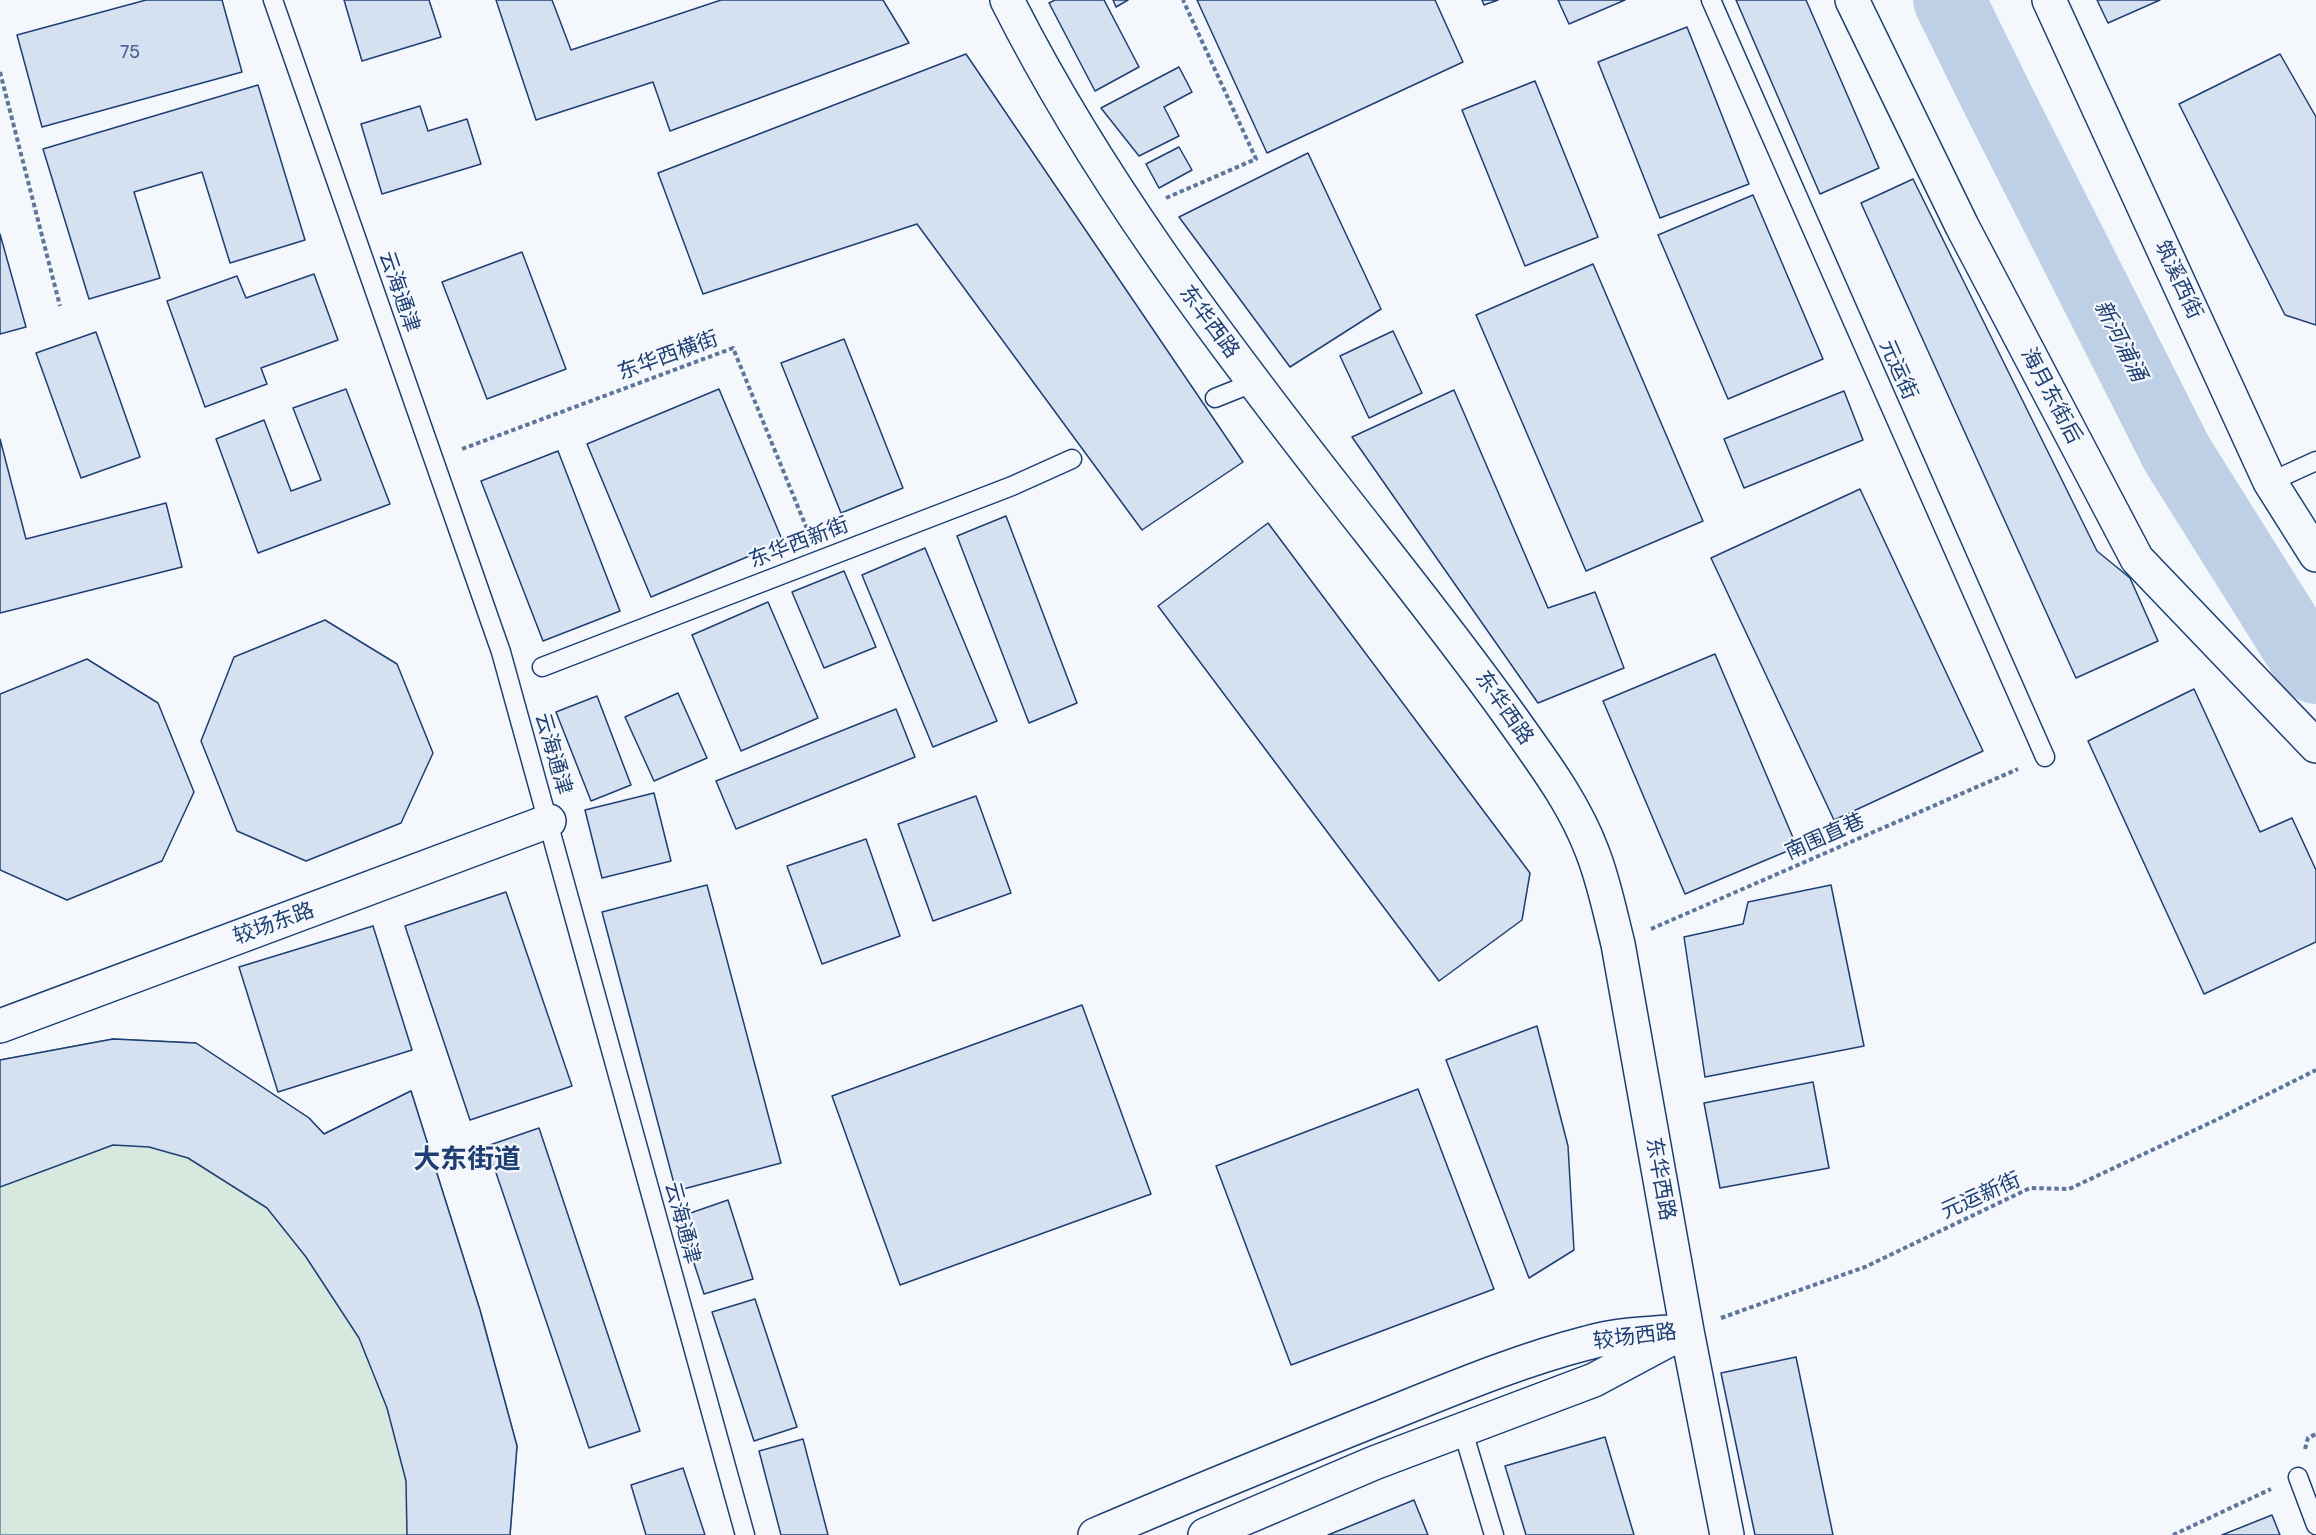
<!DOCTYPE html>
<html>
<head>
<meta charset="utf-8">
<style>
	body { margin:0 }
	canvas { display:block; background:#f4f7fb }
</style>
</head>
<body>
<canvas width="2316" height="1535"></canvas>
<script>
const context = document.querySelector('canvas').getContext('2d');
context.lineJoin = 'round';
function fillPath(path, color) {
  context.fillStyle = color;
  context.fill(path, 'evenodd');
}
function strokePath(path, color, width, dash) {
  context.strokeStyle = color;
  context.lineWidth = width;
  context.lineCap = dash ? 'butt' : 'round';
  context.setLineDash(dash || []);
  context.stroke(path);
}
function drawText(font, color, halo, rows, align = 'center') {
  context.font = font + ' Rubik,"Noto Sans SC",sans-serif';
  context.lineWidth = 4.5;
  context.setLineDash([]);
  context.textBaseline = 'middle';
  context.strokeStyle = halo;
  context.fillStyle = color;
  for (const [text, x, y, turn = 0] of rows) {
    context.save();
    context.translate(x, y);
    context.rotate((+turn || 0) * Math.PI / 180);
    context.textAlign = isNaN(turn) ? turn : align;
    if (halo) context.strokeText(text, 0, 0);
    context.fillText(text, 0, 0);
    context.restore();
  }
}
const green = new Path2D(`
	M 113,1039 L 196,1043 L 309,1118 L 324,1134 L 411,1091 L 480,1310 L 517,1446 L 510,1535 L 0,1535 L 0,1060 Z`);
fillPath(green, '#d7e8df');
strokePath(green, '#687fa3', 1.5);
strokePath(new Path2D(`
	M 1949,0 L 1998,100 L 2177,454 L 2303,655 L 2316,668`), '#bed0e5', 72);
const building = new Path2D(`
	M 146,0 L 222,0 L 242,72 L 42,127 L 17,35 Z
	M 344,0 L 429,0 L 441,37 L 362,61 Z
	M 496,0 L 552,0 L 571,50 L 721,0 L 883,0 L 909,43 L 670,131 L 653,82 L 536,120 Z
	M 1055,0 L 1104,0 L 1139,67 L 1095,91 L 1049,3 Z
	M 1113,0 L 1128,0 L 1116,7 Z
	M 1197,0 L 1435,0 L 1463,62 L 1267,153 Z
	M 1482,0 L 1498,0 L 1484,5 Z
	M 1558,0 L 1625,0 L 1569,24 Z
	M 1736,0 L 1806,0 L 1879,168 L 1820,194 Z
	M 2097,0 L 2160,0 L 2108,23 Z
	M 1687,27 L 1749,184 L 1660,218 L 1598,62 Z
	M 966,54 L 1243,462 L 1142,530 L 917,224 L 703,294 L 658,173 Z
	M 2280,54 L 2316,117 L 2316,325 L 2285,315 L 2179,104 Z
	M 1179,67 L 1192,92 L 1164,107 L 1179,136 L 1139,156 L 1101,108 Z
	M 1535,81 L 1598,237 L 1525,266 L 1462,110 Z
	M 258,85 L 305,240 L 230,263 L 202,172 L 134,192 L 160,278 L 89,299 L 43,149 Z
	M 420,106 L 428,131 L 467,119 L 481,164 L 382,194 L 361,124 Z
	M 1179,147 L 1192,170 L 1159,188 L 1146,164 Z
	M 1308,153 L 1381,309 L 1290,367 L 1179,217 Z
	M 1913,179 L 2097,551 L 2130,578 L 2158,641 L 2076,678 L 1861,203 Z
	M 1753,195 L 1823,359 L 1728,399 L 1658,235 Z
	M 0,234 L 26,327 L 0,334 Z
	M 522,252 L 566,369 L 487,399 L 442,282 Z
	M 1593,264 L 1703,521 L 1586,571 L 1476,315 Z
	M 314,274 L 338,340 L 261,368 L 267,384 L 205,407 L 167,301 L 237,276 L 246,298 Z
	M 1393,331 L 1422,393 L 1369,418 L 1340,356 Z
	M 96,332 L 140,457 L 81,478 L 36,353 Z
	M 844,339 L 903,488 L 841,513 L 781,363 Z
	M 346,389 L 390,504 L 258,553 L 216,439 L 264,420 L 291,491 L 321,480 L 293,408 Z
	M 719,389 L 783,542 L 651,597 L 587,444 Z
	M 1454,390 L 1548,608 L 1595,592 L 1624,668 L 1538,703 L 1352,437 Z
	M 1844,391 L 1863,440 L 1744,488 L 1724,439 Z
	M 0,439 L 26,539 L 166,503 L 182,567 L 0,613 Z
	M 558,451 L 620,611 L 543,641 L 481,481 Z
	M 1860,489 L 1983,751 L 1834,820 L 1711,558 Z
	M 1006,516 L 1077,703 L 1029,723 L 957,536 Z
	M 1268,523 L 1530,873 L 1522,920 L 1439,981 L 1158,606 Z
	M 925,548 L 997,721 L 933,747 L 862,575 Z
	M 844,571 L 876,647 L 824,668 L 792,592 Z
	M 768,602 L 818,718 L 741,751 L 692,635 Z
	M 325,620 L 397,664 L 433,753 L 401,823 L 306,861 L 237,831 L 201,741 L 234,657 Z
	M 1715,654 L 1797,847 L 1685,894 L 1603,701 Z
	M 87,659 L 158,703 L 194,792 L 162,861 L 67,900 L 0,870 L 0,694 Z
	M 2194,689 L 2260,832 L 2292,818 L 2316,870 L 2316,942 L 2204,994 L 2088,741 Z
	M 678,693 L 707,758 L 654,781 L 625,717 Z
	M 597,696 L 631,785 L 591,801 L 556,712 Z
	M 896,709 L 915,757 L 736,829 L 716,781 Z
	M 654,793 L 671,861 L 602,878 L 585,810 Z
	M 976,796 L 1011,893 L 933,921 L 898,824 Z
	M 866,839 L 900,936 L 822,964 L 787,866 Z
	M 707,885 L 781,1163 L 676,1191 L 602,912 Z
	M 1831,885 L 1864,1046 L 1705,1077 L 1684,937 L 1743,924 L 1748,902 Z
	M 506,892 L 572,1086 L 470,1120 L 405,926 Z
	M 373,926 L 412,1050 L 278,1092 L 239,967 Z
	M 1082,1005 L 1151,1194 L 900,1285 L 832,1096 Z
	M 1537,1026 L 1568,1146 L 1574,1250 L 1529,1278 L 1446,1060 Z
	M 113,1039 L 196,1043 L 309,1118 L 324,1134 L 411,1091 L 480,1310 L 517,1446 L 510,1535 L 407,1535 L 406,1481 L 387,1408 L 359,1338 L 306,1257 L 267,1208 L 188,1158 L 149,1147 L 113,1145 L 0,1187 L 0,1060 Z
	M 1813,1082 L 1829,1168 L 1720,1188 L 1704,1103 Z
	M 1418,1089 L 1494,1289 L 1291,1365 L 1216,1166 Z
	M 539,1128 L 640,1431 L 589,1448 L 487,1146 Z
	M 728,1200 L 753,1279 L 704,1294 L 679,1217 Z
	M 755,1299 L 797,1427 L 754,1441 L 712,1312 Z
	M 1796,1357 L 1833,1535 L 1755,1535 L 1721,1373 Z
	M 1605,1437 L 1634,1535 L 1526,1535 L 1505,1466 Z
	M 803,1439 L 828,1535 L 781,1535 L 759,1451 Z
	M 683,1468 L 705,1535 L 646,1535 L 631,1485 Z
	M 1414,1500 L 1428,1535 L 1328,1535 Z
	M 2272,1515 L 2280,1535 L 2222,1535 Z`);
fillPath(building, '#d5e0f0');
strokePath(building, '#1d3f73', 1.5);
const lane = new Path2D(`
	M 273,0 L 501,652 L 745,1535
	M 1711,0 L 2045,757
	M 1215,398 L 1255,382
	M 2270,482 L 2316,461
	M 542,667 L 1012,486 L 1072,459
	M 1462,1428 L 1494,1535
	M 2298,1477 L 2316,1525`);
const street = new Path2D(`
	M 1852,0 L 1962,226 L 2137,559 L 2316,746
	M 2049,0 L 2270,482 L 2316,555
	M 0,1026 L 549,821`);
const secondary = new Path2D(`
	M 1007,0 C 1095,175 1213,331 1333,485 C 1394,563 1456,640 1513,720 C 1542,761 1574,803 1592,851 C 1604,881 1610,913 1618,944 L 1687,1331 L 1727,1535
	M 1095,1535 C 1186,1496 1277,1459 1369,1422 C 1440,1394 1513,1362 1587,1343 C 1619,1334 1654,1333 1687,1331
	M 1205,1535 L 1374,1463 L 1594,1380 L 1678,1335`);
strokePath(lane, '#1d3f73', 21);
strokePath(street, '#1d3f73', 36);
strokePath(secondary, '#1d3f73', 36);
strokePath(new Path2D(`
	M 0,72 L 60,306
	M 1166,198 L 1256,159 L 1183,0
	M 462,449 L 733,348 L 809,534
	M 1651,929 L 2018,769
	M 1721,1318 L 1865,1267 L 2030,1188 L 2069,1189 L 2214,1121 L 2316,1070
	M 2305,1449 L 2308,1438 L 2316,1434
	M 2173,1535 L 2271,1489`), '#5e769c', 4, [4.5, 3]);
strokePath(lane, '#f4f7fb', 18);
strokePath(street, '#f4f7fb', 33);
strokePath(secondary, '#f4f7fb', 33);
drawText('18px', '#4b6792', null, [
	["75",130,53]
]);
drawText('21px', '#1d3f73', '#f4f7fb', [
	["筑溪西街",2178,280,65],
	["云海通津",399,292,71],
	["东华西路",1209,322,53],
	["东华西横街",668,356,-20],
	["元运街",1898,370,66],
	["海月东街后",2051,396,62],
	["东华西新街",799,543,-21],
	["东华西路",1504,708,55],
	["云海通津",553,754,74],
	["南围直巷",1825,837,-24],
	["较场东路",274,924,-20],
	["东华西路",1660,1179,80],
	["元运新街",1981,1196,-24],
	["云海通津",682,1223,75],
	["较场西路",1635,1337,-7]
]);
drawText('italic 22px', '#1d3f73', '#f4f7fb', [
	["新河浦涌",2120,341,63]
]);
drawText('bold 27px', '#1d3f73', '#f4f7fb', [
	["大东街道",467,1160]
]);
</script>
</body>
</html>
